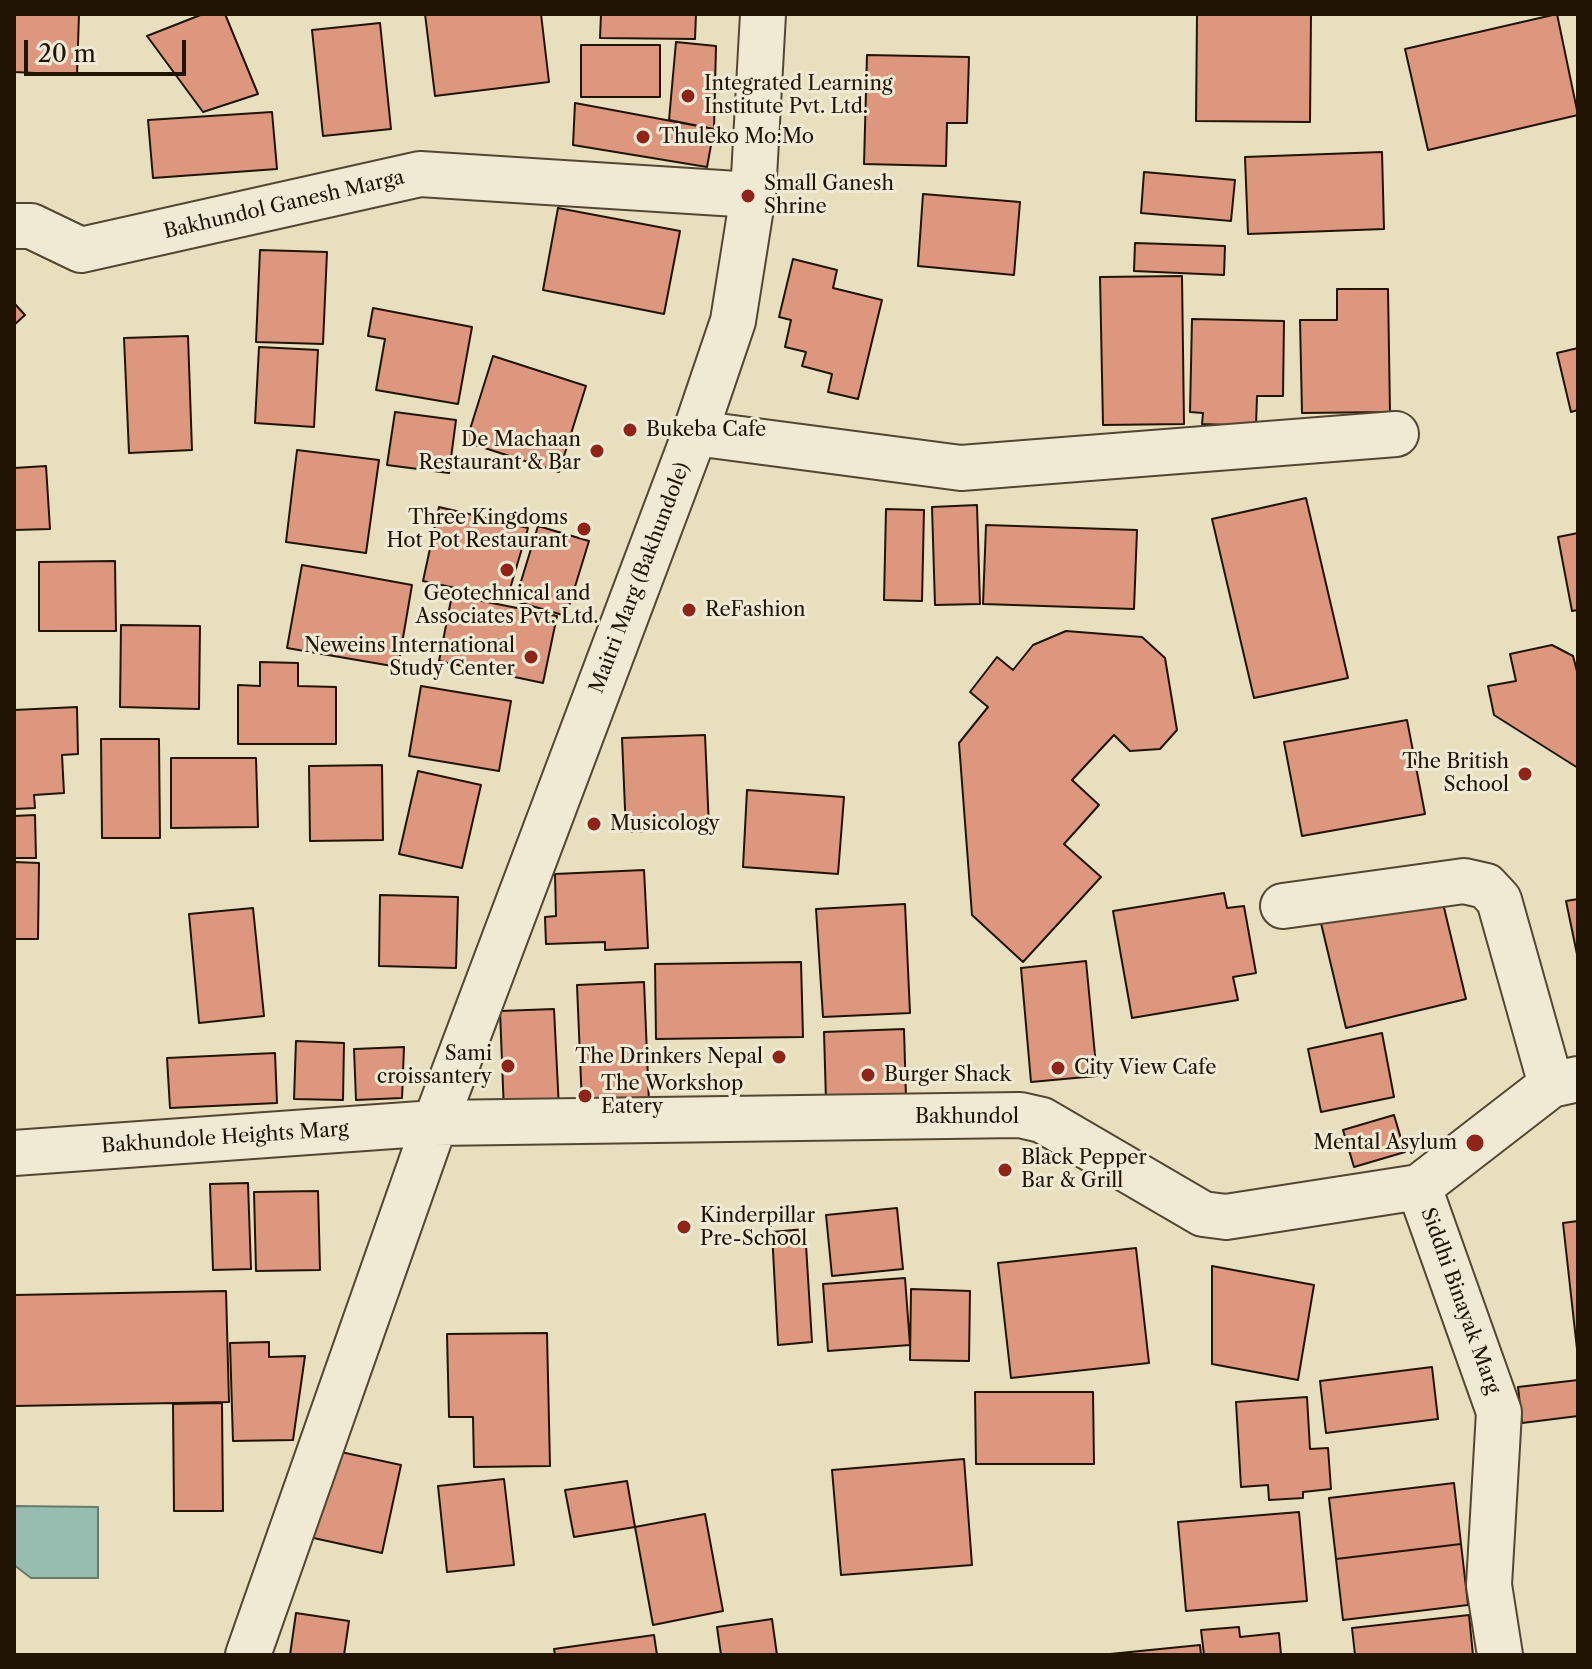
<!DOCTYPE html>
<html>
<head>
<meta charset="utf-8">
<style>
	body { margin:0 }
	#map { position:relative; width:1592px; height:1669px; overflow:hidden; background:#e8dfbe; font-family:"Libre Caslon Text",serif }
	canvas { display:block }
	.frame { position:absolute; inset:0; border:16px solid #211403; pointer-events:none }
	.scale { position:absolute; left:24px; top:40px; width:162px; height:36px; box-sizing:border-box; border:4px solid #211403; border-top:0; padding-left:10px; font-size:24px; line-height:28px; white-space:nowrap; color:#211403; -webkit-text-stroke:6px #f0ead5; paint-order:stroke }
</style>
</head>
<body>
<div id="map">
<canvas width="1592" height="1669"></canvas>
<div class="frame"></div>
<div class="scale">20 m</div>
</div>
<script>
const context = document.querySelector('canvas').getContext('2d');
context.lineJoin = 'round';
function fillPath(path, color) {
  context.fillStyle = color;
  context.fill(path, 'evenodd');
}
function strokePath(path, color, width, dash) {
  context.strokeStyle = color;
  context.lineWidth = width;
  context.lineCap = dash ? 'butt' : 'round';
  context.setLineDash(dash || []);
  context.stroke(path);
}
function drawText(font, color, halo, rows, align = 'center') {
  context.font = font + ' "Libre Caslon Text",serif';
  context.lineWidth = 6;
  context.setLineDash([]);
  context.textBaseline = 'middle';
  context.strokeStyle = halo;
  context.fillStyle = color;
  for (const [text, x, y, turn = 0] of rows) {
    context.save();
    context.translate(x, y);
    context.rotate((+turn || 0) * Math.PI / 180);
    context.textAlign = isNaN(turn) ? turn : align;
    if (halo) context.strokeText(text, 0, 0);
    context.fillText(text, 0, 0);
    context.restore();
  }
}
const water = new Path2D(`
	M 14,1506 L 98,1507 L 98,1578 L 31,1578 L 14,1565 Z`);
fillPath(water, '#97bdb1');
strokePath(water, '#68796b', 2);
const building = new Path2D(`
	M 14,14 L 79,14 L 77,75 L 14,72 Z
	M 203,14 L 225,14 L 258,94 L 203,112 L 147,36 Z
	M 425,14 L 541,14 L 549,82 L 435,96 Z
	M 601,14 L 696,14 L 695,39 L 600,38 Z
	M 1197,14 L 1311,14 L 1310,122 L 1196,121 Z
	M 1557,14 L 1578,115 L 1428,150 L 1405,49 Z
	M 380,23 L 391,129 L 323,136 L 312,30 Z
	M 676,42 L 716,46 L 714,129 L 669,120 Z
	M 581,45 L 660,45 L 660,97 L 581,97 Z
	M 867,55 L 969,57 L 967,123 L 947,123 L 946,166 L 864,164 Z
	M 575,103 L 714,129 L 707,167 L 573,145 Z
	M 272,112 L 277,169 L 153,178 L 148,120 Z
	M 1382,152 L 1384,229 L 1248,234 L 1245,157 Z
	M 1144,172 L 1235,180 L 1231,221 L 1141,213 Z
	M 923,194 L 1020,202 L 1014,275 L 918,266 Z
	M 558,208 L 680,231 L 664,314 L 543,290 Z
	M 1135,243 L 1225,246 L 1224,275 L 1134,271 Z
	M 260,250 L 327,252 L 323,344 L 256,342 Z
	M 793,259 L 837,270 L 833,288 L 882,300 L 858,399 L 828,392 L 832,374 L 802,366 L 806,352 L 785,347 L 791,320 L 779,317 Z
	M 1182,276 L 1184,424 L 1103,425 L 1100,277 Z
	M 1337,289 L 1388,289 L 1390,412 L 1302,413 L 1300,320 L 1337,320 Z
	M 14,303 L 25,315 L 14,325 Z
	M 373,308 L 472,327 L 458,404 L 376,390 L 385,339 L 368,336 Z
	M 1192,319 L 1284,321 L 1283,396 L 1257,396 L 1256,426 L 1202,424 L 1203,413 L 1190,412 Z
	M 188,336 L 192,450 L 129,453 L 124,338 Z
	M 259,347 L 318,350 L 314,427 L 255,423 Z
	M 1578,348 L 1578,410 L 1571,412 L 1557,353 Z
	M 493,356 L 586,386 L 559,472 L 466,442 Z
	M 395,412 L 456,420 L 449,473 L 387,465 Z
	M 297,450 L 379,460 L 366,553 L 286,542 Z
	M 46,466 L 50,529 L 14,530 L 14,468 Z
	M 1306,498 L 1348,678 L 1254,698 L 1212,519 Z
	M 977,505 L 980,604 L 935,605 L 932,507 Z
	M 439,507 L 528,528 L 507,599 L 423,581 Z
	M 886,509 L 924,510 L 922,601 L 884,600 Z
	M 986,525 L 1137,530 L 1134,609 L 983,604 Z
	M 538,526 L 589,541 L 566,616 L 515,601 Z
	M 1578,533 L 1578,610 L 1572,611 L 1558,537 Z
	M 115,561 L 116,631 L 39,631 L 39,562 Z
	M 302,565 L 412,585 L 398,667 L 287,648 Z
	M 452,595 L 557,616 L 543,683 L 439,661 Z
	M 121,625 L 200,626 L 199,709 L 120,707 Z
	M 1066,631 L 1142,637 L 1165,658 L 1177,730 L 1160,749 L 1130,751 L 1114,735 L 1072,780 L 1099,805 L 1064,844 L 1101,877 L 1023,962 L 972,915 L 959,743 L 988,707 L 970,692 L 997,657 L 1013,670 L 1033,645 Z
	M 1552,645 L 1573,656 L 1578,675 L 1578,768 L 1494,715 L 1488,686 L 1516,681 L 1510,654 Z
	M 260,662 L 298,663 L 298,686 L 336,687 L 336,744 L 238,744 L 238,685 L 260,686 Z
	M 421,686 L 511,701 L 499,771 L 409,756 Z
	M 77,707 L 78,754 L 62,755 L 64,793 L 34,795 L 35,808 L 14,809 L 14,710 Z
	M 1407,720 L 1425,814 L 1302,836 L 1284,742 Z
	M 705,735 L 709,828 L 626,832 L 622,738 Z
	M 101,739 L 159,739 L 160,838 L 102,838 Z
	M 171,758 L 256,758 L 258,827 L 171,828 Z
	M 382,765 L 383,840 L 310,841 L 309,766 Z
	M 418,771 L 481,785 L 462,868 L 399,854 Z
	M 747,790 L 844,797 L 838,874 L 743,867 Z
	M 35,815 L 36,858 L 14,858 L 14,816 Z
	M 14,862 L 39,863 L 38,939 L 14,939 Z
	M 644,870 L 648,948 L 605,950 L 605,942 L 546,944 L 545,917 L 556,916 L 555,874 Z
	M 1440,891 L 1466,999 L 1346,1028 L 1320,919 Z
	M 1224,893 L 1227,908 L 1244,906 L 1256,973 L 1233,977 L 1238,1000 L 1132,1018 L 1113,911 Z
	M 380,895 L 458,897 L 456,968 L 379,966 Z
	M 1578,899 L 1578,959 L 1566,901 Z
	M 905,904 L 910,1013 L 823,1017 L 816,909 Z
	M 253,908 L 264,1016 L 199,1023 L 189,914 Z
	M 1086,961 L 1097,1076 L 1031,1082 L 1021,968 Z
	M 801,962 L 803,1037 L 656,1039 L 655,964 Z
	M 644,982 L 649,1103 L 582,1105 L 577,985 Z
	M 554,1009 L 559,1109 L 504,1112 L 500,1011 Z
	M 904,1029 L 906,1098 L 826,1101 L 824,1032 Z
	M 1382,1033 L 1394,1097 L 1321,1112 L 1308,1049 Z
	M 296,1041 L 344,1043 L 343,1100 L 294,1099 Z
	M 404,1047 L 402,1098 L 356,1100 L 354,1049 Z
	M 275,1053 L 277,1103 L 170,1108 L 167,1058 Z
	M 1394,1115 L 1405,1152 L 1354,1167 L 1343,1130 Z
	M 248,1183 L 251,1269 L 213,1270 L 210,1184 Z
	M 318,1191 L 320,1270 L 256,1271 L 254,1192 Z
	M 897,1208 L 903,1269 L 832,1276 L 826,1215 Z
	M 1578,1221 L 1578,1358 L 1563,1223 Z
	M 805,1229 L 812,1342 L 778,1345 L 772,1232 Z
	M 1136,1248 L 1149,1363 L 1011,1378 L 998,1263 Z
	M 1212,1266 L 1314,1285 L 1298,1380 L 1212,1364 Z
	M 905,1278 L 910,1345 L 828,1351 L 823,1284 Z
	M 911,1289 L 970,1291 L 969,1361 L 910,1360 Z
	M 226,1291 L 229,1402 L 14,1406 L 14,1295 Z
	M 547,1333 L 550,1466 L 474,1467 L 473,1417 L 449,1417 L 447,1334 Z
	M 269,1342 L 269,1357 L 305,1356 L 293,1440 L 233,1441 L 230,1343 Z
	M 1432,1367 L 1438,1419 L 1326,1433 L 1320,1381 Z
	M 1578,1380 L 1578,1416 L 1522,1423 L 1518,1387 Z
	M 975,1392 L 1093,1392 L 1094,1464 L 976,1464 Z
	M 1307,1397 L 1310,1449 L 1328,1448 L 1331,1489 L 1303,1492 L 1303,1498 L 1269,1500 L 1268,1485 L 1241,1487 L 1236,1402 Z
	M 222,1403 L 223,1511 L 174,1511 L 173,1404 Z
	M 327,1449 L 401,1465 L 382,1553 L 309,1537 Z
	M 964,1459 L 972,1565 L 841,1575 L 832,1470 Z
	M 504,1479 L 514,1565 L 447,1572 L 438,1486 Z
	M 627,1481 L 635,1527 L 574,1537 L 565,1490 Z
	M 1454,1483 L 1461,1544 L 1336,1559 L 1329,1498 Z
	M 1299,1512 L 1307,1601 L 1186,1611 L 1178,1522 Z
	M 705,1514 L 723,1611 L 653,1625 L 635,1527 Z
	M 1461,1544 L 1468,1605 L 1343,1620 L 1336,1559 Z
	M 296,1613 L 349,1621 L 344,1655 L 290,1655 Z
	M 1469,1615 L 1473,1655 L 1355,1655 L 1352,1628 Z
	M 772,1619 L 777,1655 L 721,1655 L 717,1627 Z
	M 1239,1627 L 1240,1637 L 1279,1633 L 1281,1655 L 1204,1655 L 1201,1630 Z
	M 654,1635 L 657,1655 L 555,1655 L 554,1649 Z
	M 1200,1645 L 1201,1655 L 1100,1655 Z`);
fillPath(building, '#dc977e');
strokePath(building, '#211403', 2);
const minor = new Path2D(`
	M 14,226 L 31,226 L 81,250 L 420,174 L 753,195
	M 695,433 L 961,468 L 1396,434
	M 1283,906 L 1464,881 L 1486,886 L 1499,900 L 1551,1085
	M 14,1153 L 435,1123 L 1020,1115 L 1042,1120 L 1203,1214 L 1226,1217 L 1419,1187 L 1551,1085 L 1578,1079
	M 1419,1187 L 1499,1412 L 1489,1585 L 1500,1655
	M 248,1655 L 435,1123 L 695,433 L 733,321 L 753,195 L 763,14`);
strokePath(minor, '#534732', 48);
strokePath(minor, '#f0ead5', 44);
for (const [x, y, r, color] of [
	[688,96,8,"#8f2418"],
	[643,137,8,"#8f2418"],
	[748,196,8,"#8f2418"],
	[630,430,8,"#8f2418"],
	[597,451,8,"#8f2418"],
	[584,529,8,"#8f2418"],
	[507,570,8,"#8f2418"],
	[689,610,8,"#8f2418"],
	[531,657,8,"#8f2418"],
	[1525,774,8,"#8f2418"],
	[594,824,8,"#8f2418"],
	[779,1057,8,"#8f2418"],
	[508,1066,8,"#8f2418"],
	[1058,1068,8,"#8f2418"],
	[868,1075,8,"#8f2418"],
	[585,1096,8,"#8f2418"],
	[1475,1143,10,"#8f2418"],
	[1005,1170,8,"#8f2418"],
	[684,1227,8,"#8f2418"]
]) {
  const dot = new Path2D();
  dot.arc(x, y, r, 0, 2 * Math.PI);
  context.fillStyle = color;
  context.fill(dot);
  strokePath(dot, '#f0ead5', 3);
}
drawText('20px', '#211403', '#f0ead5', [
	["Integrated Learning",704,84],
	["Institute Pvt. Ltd.",704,107],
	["Thuleko Mo:Mo",659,137],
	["Small Ganesh",764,184],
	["Shrine",764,207],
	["Bukeba Cafe",646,430],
	["De Machaan",581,440,"right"],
	["Restaurant & Bar",581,463,"right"],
	["Three Kingdoms",568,518,"right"],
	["Hot Pot Restaurant",568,541,"right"],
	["Geotechnical and",507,594,"center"],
	["Associates Pvt. Ltd.",507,617,"center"],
	["ReFashion",705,610],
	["Neweins International",515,646,"right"],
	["Study Center",515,669,"right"],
	["The British",1509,762,"right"],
	["School",1509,785,"right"],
	["Musicology",610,824],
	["Sami",492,1054,"right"],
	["croissantery",492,1077,"right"],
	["The Drinkers Nepal",763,1057,"right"],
	["City View Cafe",1074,1068],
	["Burger Shack",884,1075],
	["The Workshop",601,1084],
	["Eatery",601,1107],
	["Mental Asylum",1457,1143,"right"],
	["Black Pepper",1021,1158],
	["Bar & Grill",1021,1181],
	["Kinderpillar",700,1216],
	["Pre-School",700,1239]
], 'left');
drawText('20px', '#211403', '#f0ead5', [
	["Bakhundol Ganesh Marga",284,205,-13],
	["Maitri Marg (Bakhundole)",640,578,-69],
	["Bakhundol",967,1117],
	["Bakhundole Heights Marg",225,1138,-4],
	["Siddhi Binayak Marg",1460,1301,70]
]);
</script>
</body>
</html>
